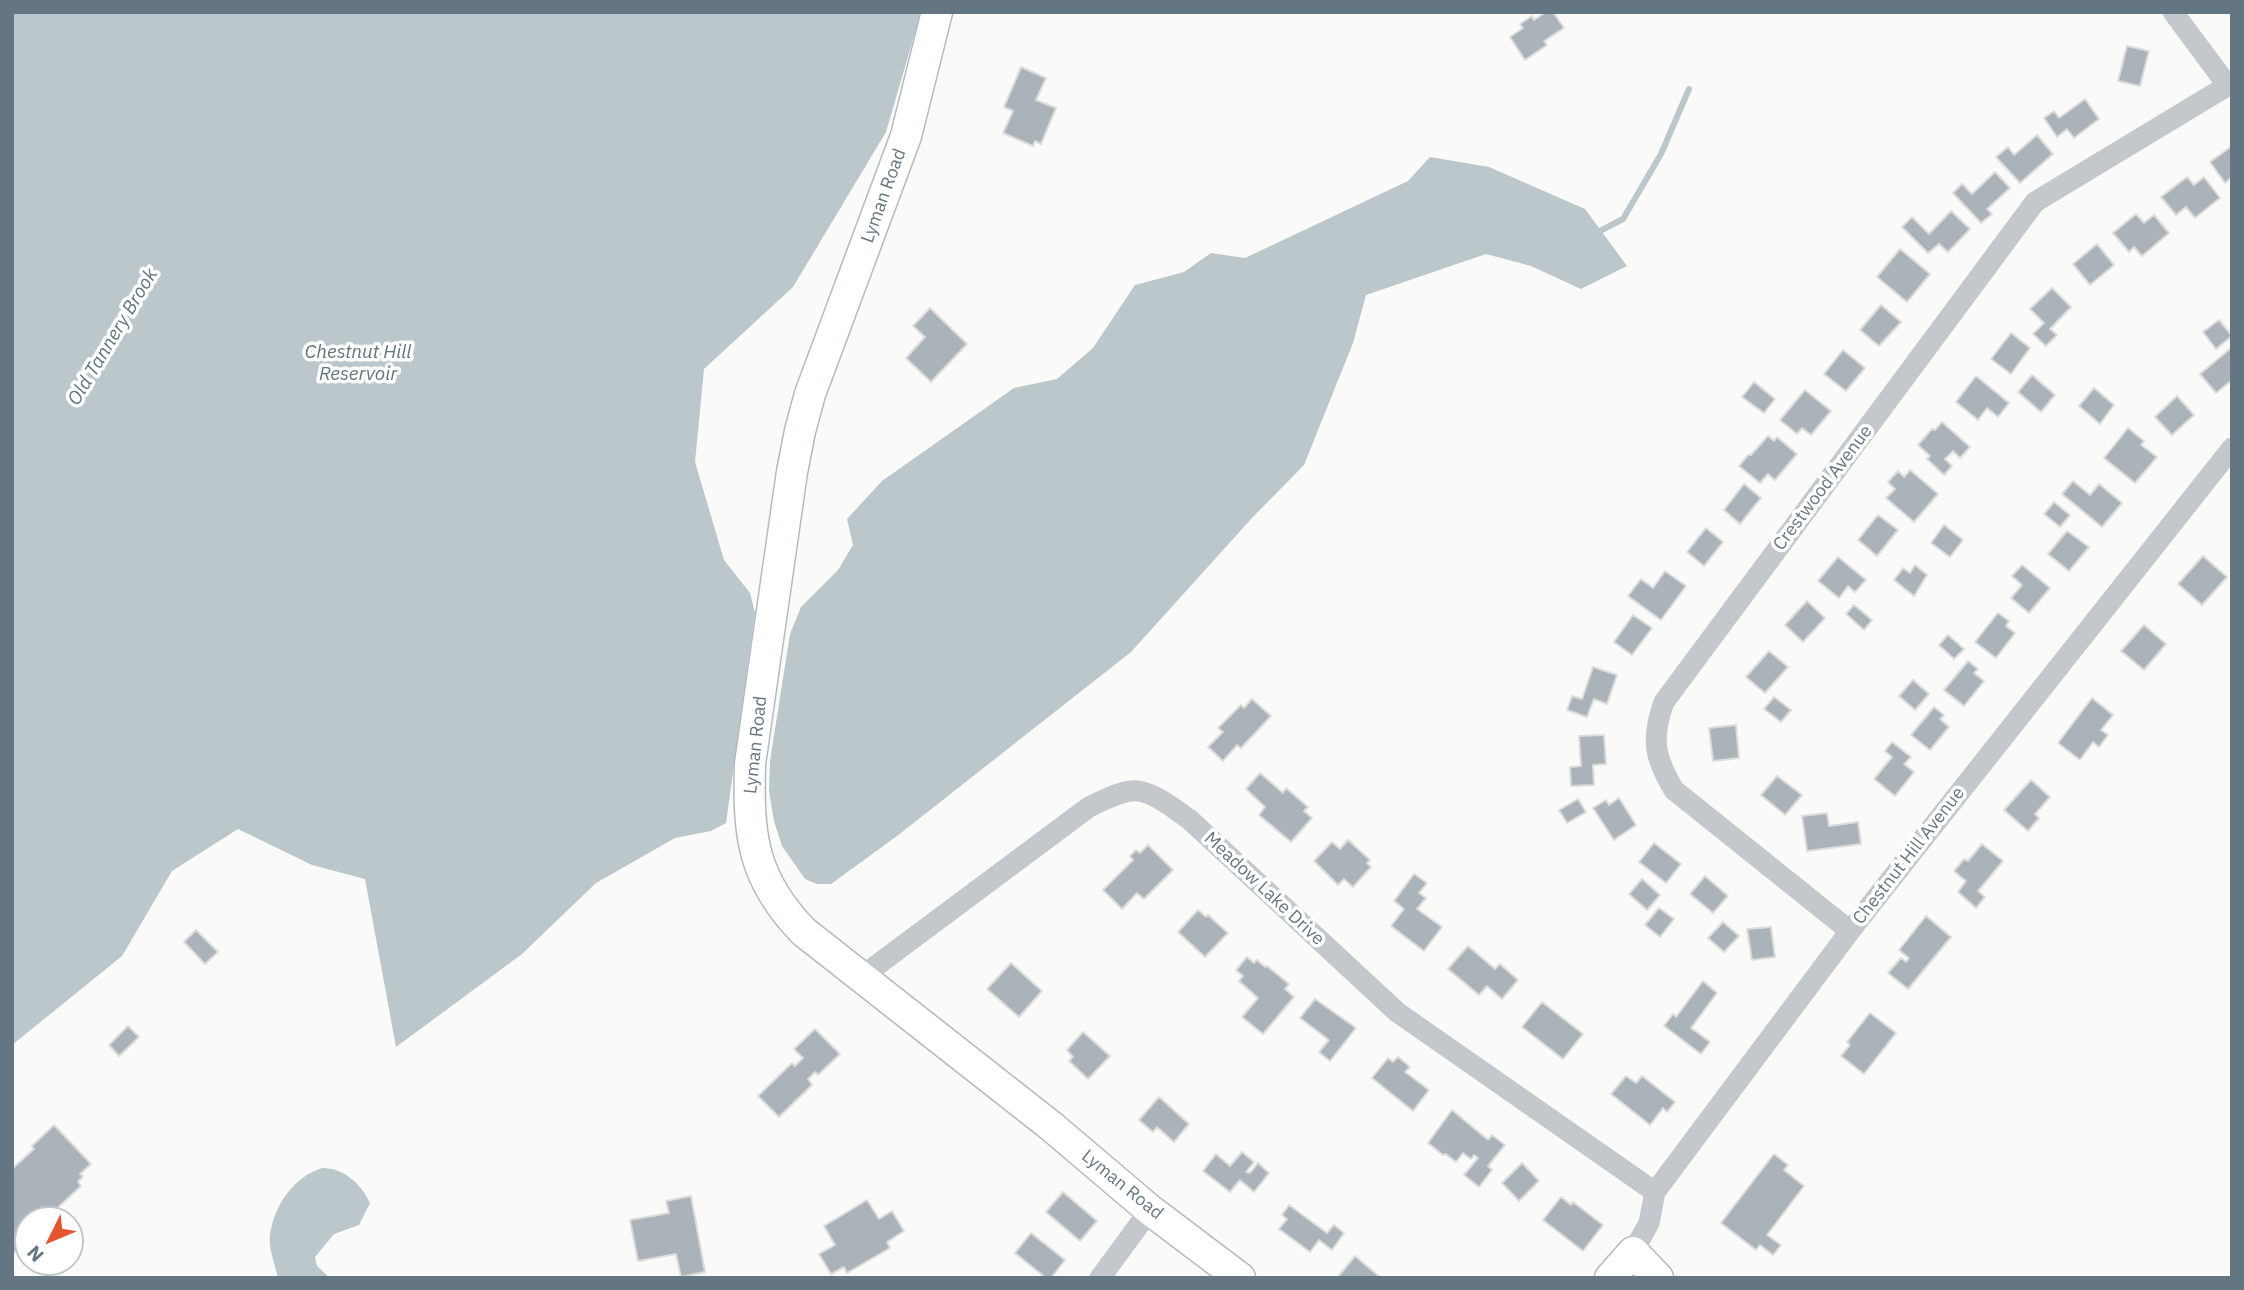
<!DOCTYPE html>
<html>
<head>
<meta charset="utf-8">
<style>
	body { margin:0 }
	#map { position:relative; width:2244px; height:1290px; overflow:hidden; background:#fafaf8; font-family:"IBM Plex Sans",sans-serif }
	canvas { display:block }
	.frame { position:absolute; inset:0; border:14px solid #657683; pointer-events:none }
	.north { position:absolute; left:14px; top:1206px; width:70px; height:70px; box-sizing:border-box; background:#fff; border:2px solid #c1c8cd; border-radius:50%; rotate:227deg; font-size:19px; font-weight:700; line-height:28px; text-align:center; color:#657683 }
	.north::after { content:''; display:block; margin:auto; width:24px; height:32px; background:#e4572e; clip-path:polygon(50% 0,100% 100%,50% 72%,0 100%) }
</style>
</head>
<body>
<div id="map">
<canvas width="2244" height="1290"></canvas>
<div class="frame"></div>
<div class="north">N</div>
</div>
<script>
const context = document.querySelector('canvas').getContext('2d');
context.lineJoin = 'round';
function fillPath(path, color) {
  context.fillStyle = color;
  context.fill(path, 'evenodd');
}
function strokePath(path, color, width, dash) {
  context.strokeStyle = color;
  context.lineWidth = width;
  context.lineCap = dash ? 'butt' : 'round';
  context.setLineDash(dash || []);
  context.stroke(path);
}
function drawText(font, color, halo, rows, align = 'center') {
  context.font = font + ' "IBM Plex Sans",sans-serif';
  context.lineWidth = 7;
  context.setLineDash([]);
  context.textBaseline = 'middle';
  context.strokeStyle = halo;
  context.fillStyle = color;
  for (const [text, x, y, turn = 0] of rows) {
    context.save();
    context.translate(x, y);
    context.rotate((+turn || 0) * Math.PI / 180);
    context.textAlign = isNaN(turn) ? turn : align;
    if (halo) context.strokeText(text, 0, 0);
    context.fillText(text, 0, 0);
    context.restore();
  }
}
fillPath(new Path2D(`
	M 12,12 L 921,12 L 886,132 L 793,287 L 704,369 L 695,462 L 724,560 L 750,593 L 755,613 L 726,823 L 711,831 L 675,838 L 596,883 L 522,954 L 396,1047 L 365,879 L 312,865 L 238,829 L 172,871 L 122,956 L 12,1045 Z
	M 1430,157 L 1489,167 L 1585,209 L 1627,266 L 1581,289 L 1531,266 L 1486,254 L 1366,295 L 1353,343 L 1304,465 L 1252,518 L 1131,652 L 897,836 L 831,884 L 817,884 L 805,879 L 782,846 L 774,821 L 769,791 L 770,761 L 790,634 L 801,607 L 838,570 L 853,545 L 847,519 L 882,481 L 1014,388 L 1057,379 L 1093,348 L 1135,285 L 1184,272 L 1211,253 L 1245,258 L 1408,181 Z
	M 322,1168 C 344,1168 361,1184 370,1203 L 359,1225 L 334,1234 L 315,1257 L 317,1266 L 330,1278 L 278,1278 C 275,1264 268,1248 270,1234 C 275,1204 294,1177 322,1168 Z`), '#bbc7cb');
strokePath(new Path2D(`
	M 1592,230 L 1600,231 L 1623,219 L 1661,154 L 1689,89`), '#bbc7cb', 6);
const building = new Path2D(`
	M 1546,12 L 1553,12 L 1564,28 L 1544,41 L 1547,45 L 1525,60 L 1510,37 L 1523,28 L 1520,24 L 1532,16 L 1534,20 Z
	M 2127,46 L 2149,51 L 2140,86 L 2118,81 Z
	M 1021,67 L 1046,78 L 1036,100 L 1056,108 L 1041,144 L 1035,141 L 1033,146 L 1003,133 L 1013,111 L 1004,107 Z
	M 2085,99 L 2099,119 L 2074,138 L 2067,129 L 2057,137 L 2044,118 L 2054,111 L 2059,118 Z
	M 2037,135 L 2053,154 L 2020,183 L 1996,157 L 2008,147 L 2014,155 Z
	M 2232,146 L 2232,177 L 2225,183 L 2210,162 Z
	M 1995,172 L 2010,188 L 1987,209 L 1992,214 L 1981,223 L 1953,193 L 1962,184 L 1972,194 Z
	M 2187,177 L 2194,185 L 2204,177 L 2220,198 L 2195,218 L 2186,207 L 2176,215 L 2161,197 Z
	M 1951,211 L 1970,229 L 1948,252 L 1939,244 L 1928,253 L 1902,227 L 1912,217 L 1929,234 Z
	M 2136,214 L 2144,223 L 2154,215 L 2169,233 L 2142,256 L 2134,247 L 2129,252 L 2113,233 Z
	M 2097,244 L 2114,265 L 2090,285 L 2073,264 Z
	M 1900,249 L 1930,274 L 1907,302 L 1877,277 Z
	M 2052,288 L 2071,307 L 2050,329 L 2057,335 L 2046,346 L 2033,334 L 2044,323 L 2030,309 Z
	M 1881,305 L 1901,322 L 1879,346 L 1860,330 Z
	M 930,308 L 967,344 L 931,382 L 906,358 L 925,337 L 913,326 Z
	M 2219,320 L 2232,336 L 2216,349 L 2203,332 Z
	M 2011,333 L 2030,348 L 2011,374 L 1991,359 Z
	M 2230,349 L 2232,352 L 2232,380 L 2216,393 L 2200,374 Z
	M 1843,350 L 1865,368 L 1846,391 L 1824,374 Z
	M 2032,375 L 2055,395 L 2041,412 L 2018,392 Z
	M 1976,376 L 2009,403 L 1998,417 L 1987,408 L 1978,420 L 1956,402 Z
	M 1754,382 L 1775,399 L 1764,413 L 1742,397 Z
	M 2094,388 L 2114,405 L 2100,424 L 2079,406 Z
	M 1805,390 L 1831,411 L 1811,435 L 1802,428 L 1797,434 L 1780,420 Z
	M 2177,396 L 2194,415 L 2172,435 L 2155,417 Z
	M 1942,422 L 1970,447 L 1960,458 L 1953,451 L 1945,459 L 1952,466 L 1944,475 L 1927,459 L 1930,456 L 1918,445 L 1932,429 L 1935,430 Z
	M 2128,428 L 2144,441 L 2141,445 L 2157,457 L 2135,483 L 2104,458 Z
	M 1768,436 L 1774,441 L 1777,437 L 1797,454 L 1775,480 L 1768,474 L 1760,483 L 1739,466 L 1748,455 L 1751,455 Z
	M 1910,470 L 1938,494 L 1914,522 L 1886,498 L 1895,489 L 1888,482 L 1898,471 L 1904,477 Z
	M 2073,481 L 2090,495 L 2099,484 L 2122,503 L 2102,527 L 2062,494 Z
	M 1744,484 L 1761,498 L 1740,524 L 1724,510 Z
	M 2054,502 L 2070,515 L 2060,527 L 2044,514 Z
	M 1878,515 L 1898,530 L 1877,556 L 1858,540 Z
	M 1944,525 L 1963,540 L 1950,557 L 1931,543 Z
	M 1706,528 L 1723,542 L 1704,566 L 1687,552 Z
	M 2067,531 L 2089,547 L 2069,571 L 2048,554 Z
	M 2203,556 L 2227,577 L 2202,605 L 2178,584 Z
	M 1838,557 L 1866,580 L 1855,592 L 1848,586 L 1839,598 L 1818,581 Z
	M 1915,565 L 1927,575 L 1914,596 L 1894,580 L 1903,568 L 1910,573 Z
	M 2022,565 L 2050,588 L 2029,613 L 2011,598 L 2022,585 L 2012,576 Z
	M 1665,571 L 1686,586 L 1661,620 L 1628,596 L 1641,579 L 1653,588 Z
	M 1807,601 L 1825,618 L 1803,642 L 1785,625 Z
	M 1854,605 L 1872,620 L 1864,630 L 1846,614 Z
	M 1998,613 L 2009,621 L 2006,626 L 2015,633 L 1996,658 L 1975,642 Z
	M 1633,615 L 1652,628 L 1632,655 L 1614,642 Z
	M 2144,625 L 2166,644 L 2144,670 L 2121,651 Z
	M 1948,635 L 1964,649 L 1954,659 L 1939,645 Z
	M 1769,651 L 1788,667 L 1765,693 L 1746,677 Z
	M 1968,661 L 1978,669 L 1974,673 L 1984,681 L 1964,706 L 1944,690 Z
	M 1593,667 L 1617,675 L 1607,704 L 1594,699 L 1587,717 L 1567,710 L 1572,696 L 1582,699 Z
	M 1913,680 L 1929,694 L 1915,710 L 1899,696 Z
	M 1774,697 L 1791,710 L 1781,722 L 1764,709 Z
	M 2092,698 L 2113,715 L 2101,730 L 2108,735 L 2099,747 L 2093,742 L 2080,760 L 2058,743 Z
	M 1252,699 L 1271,716 L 1241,748 L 1237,745 L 1223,761 L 1208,747 L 1223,732 L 1218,728 L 1241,705 L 1244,708 Z
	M 1934,707 L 1944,715 L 1940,719 L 1949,727 L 1930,750 L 1911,735 Z
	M 1736,725 L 1739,758 L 1713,761 L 1709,728 Z
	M 1604,735 L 1606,764 L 1593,765 L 1594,785 L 1571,786 L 1570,767 L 1581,766 L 1579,736 Z
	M 1892,742 L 1911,757 L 1904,764 L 1914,772 L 1895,796 L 1874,779 L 1892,757 L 1885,751 Z
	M 1260,773 L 1283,793 L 1286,788 L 1308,807 L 1304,811 L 1312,818 L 1291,842 L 1259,815 L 1265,807 L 1246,789 Z
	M 1777,776 L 1802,795 L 1785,815 L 1761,795 Z
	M 2031,780 L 2050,797 L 2035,814 L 2039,818 L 2028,831 L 2004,810 Z
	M 1619,798 L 1636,825 L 1614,840 L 1593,808 L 1606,800 L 1609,805 Z
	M 1578,799 L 1586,812 L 1567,823 L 1559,810 Z
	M 1827,813 L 1829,826 L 1858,822 L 1861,844 L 1807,851 L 1802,816 Z
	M 1348,840 L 1370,860 L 1367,863 L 1371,867 L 1353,887 L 1344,879 L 1338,885 L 1314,861 L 1332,842 L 1340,849 Z
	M 1654,843 L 1681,864 L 1666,883 L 1639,862 Z
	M 1982,844 L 2003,861 L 1978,891 L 1985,897 L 1976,908 L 1958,892 L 1966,881 L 1954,871 L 1964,859 L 1968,861 Z
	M 1148,845 L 1173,870 L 1144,899 L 1137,893 L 1122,909 L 1103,890 L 1133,860 L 1130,856 L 1136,850 L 1140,853 Z
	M 1414,874 L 1427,883 L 1419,893 L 1426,898 L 1417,909 L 1442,927 L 1424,951 L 1391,926 L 1404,909 L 1394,901 Z
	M 1705,876 L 1728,896 L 1713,913 L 1690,894 Z
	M 1642,879 L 1660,895 L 1647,910 L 1629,894 Z
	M 1659,908 L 1674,919 L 1660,937 L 1645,925 Z
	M 1198,910 L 1206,917 L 1208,915 L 1228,933 L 1205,957 L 1178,932 Z
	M 1926,916 L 1951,937 L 1908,989 L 1888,973 L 1901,958 L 1906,962 L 1909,958 L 1899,950 Z
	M 1723,922 L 1739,936 L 1724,952 L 1708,938 Z
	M 1771,927 L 1775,957 L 1752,960 L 1747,929 Z
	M 196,930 L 218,952 L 205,964 L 184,942 Z
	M 1468,946 L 1495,969 L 1500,964 L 1518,980 L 1502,999 L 1487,986 L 1479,995 L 1448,969 Z
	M 1247,957 L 1254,963 L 1257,960 L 1265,967 L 1267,966 L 1289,984 L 1285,989 L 1294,997 L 1263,1034 L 1242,1017 L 1258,998 L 1239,981 L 1243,976 L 1236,970 Z
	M 1011,963 L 1042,991 L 1019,1017 L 987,989 Z
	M 1703,981 L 1717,993 L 1691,1028 L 1710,1042 L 1701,1054 L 1664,1026 L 1673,1014 L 1676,1017 Z
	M 1315,999 L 1356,1028 L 1330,1061 L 1319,1052 L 1329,1040 L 1300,1018 Z
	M 1542,1002 L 1583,1034 L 1563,1059 L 1522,1027 Z
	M 1870,1013 L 1896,1033 L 1864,1074 L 1841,1056 L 1850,1045 L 1847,1042 Z
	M 128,1026 L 139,1037 L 119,1056 L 109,1045 Z
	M 815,1029 L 840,1054 L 818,1075 L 815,1072 L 808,1079 L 812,1085 L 779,1117 L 758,1096 L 792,1063 L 795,1066 L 803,1058 L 794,1049 Z
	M 1083,1032 L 1110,1056 L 1088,1079 L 1069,1061 L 1073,1057 L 1067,1050 Z
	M 1398,1057 L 1410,1067 L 1405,1072 L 1429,1090 L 1413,1111 L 1372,1078 L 1388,1058 L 1393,1062 Z
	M 1626,1076 L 1636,1083 L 1642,1076 L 1675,1102 L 1667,1112 L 1663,1108 L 1650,1125 L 1611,1094 Z
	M 1159,1097 L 1189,1124 L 1174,1142 L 1157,1127 L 1153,1132 L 1139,1120 Z
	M 1452,1110 L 1488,1140 L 1492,1135 L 1505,1145 L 1488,1166 L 1492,1170 L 1479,1187 L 1464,1175 L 1478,1158 L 1474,1155 L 1471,1159 L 1463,1153 L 1456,1162 L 1446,1154 L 1443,1155 L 1428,1143 Z
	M 54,1125 L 91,1164 L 80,1174 L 83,1176 L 78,1182 L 81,1186 L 48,1217 L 42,1211 L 36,1217 L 39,1220 L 28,1220 L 28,1234 L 25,1237 L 23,1234 L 17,1240 L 22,1246 L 12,1254 L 12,1169 L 34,1149 L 32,1146 Z
	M 1242,1152 L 1254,1162 L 1246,1172 L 1250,1173 L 1258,1163 L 1269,1173 L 1254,1192 L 1240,1180 L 1230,1192 L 1203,1171 L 1216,1154 L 1230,1166 Z
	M 1774,1154 L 1788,1165 L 1784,1170 L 1804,1186 L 1767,1235 L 1781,1245 L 1773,1255 L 1760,1245 L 1756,1250 L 1721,1223 Z
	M 1522,1163 L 1539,1181 L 1519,1201 L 1502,1183 Z
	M 1063,1192 L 1097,1221 L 1080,1241 L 1046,1212 Z
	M 691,1196 L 705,1272 L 681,1277 L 676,1254 L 638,1261 L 630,1220 L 669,1213 L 666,1201 Z
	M 1561,1197 L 1571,1205 L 1573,1202 L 1603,1225 L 1583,1251 L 1543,1220 Z
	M 867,1200 L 879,1219 L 892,1211 L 904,1231 L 887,1242 L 890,1248 L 847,1273 L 844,1267 L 831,1274 L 819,1254 L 835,1245 L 824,1226 Z
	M 1289,1205 L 1327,1233 L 1334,1225 L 1344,1233 L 1332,1250 L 1319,1240 L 1310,1252 L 1279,1229 L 1287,1219 L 1282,1215 Z
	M 1031,1233 L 1065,1260 L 1051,1278 L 1046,1278 L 1015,1253 Z
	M 1355,1256 L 1381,1278 L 1337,1278 Z`);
fillPath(building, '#aab3b9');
strokePath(building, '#dcdcda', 2);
const secondary = new Path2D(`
	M 937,12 L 906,136 L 810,394 L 800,431 L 792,472 L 750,764 C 748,835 752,879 804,932 L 1051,1126 L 1150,1210 L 1240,1278
	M 1610,1278 L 1633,1252 L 1658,1278`);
strokePath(secondary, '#b3babf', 33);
strokePath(new Path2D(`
	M 2173,12 L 2228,86
	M 1850,931 L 1674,790 C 1654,757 1651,738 1664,702 L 2035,202 L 2232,83
	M 861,977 L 1089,807 C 1102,801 1123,789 1138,791 C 1157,794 1174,809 1189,819 L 1397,1012 L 1655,1192
	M 1633,1252 L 1649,1223 L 1655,1192 L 1850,931 L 2232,448
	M 1100,1278 L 1150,1210`), '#c3c8cc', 21);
strokePath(secondary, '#fff', 30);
drawText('18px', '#657683', '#fff', [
	["Lyman Road",884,196,-70],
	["Crestwood Avenue",1823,488,-53],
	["Lyman Road",756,745,-84],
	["Chestnut Hill Avenue",1909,856,-52],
	["Meadow Lake Drive",1264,889,43],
	["Lyman Road",1122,1185,39]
]);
drawText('italic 19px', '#60757c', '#fff', [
	["Old Tannery Brook",113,337,-59],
	["Chestnut Hill",358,353],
	["Reservoir",358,375]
]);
</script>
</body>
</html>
